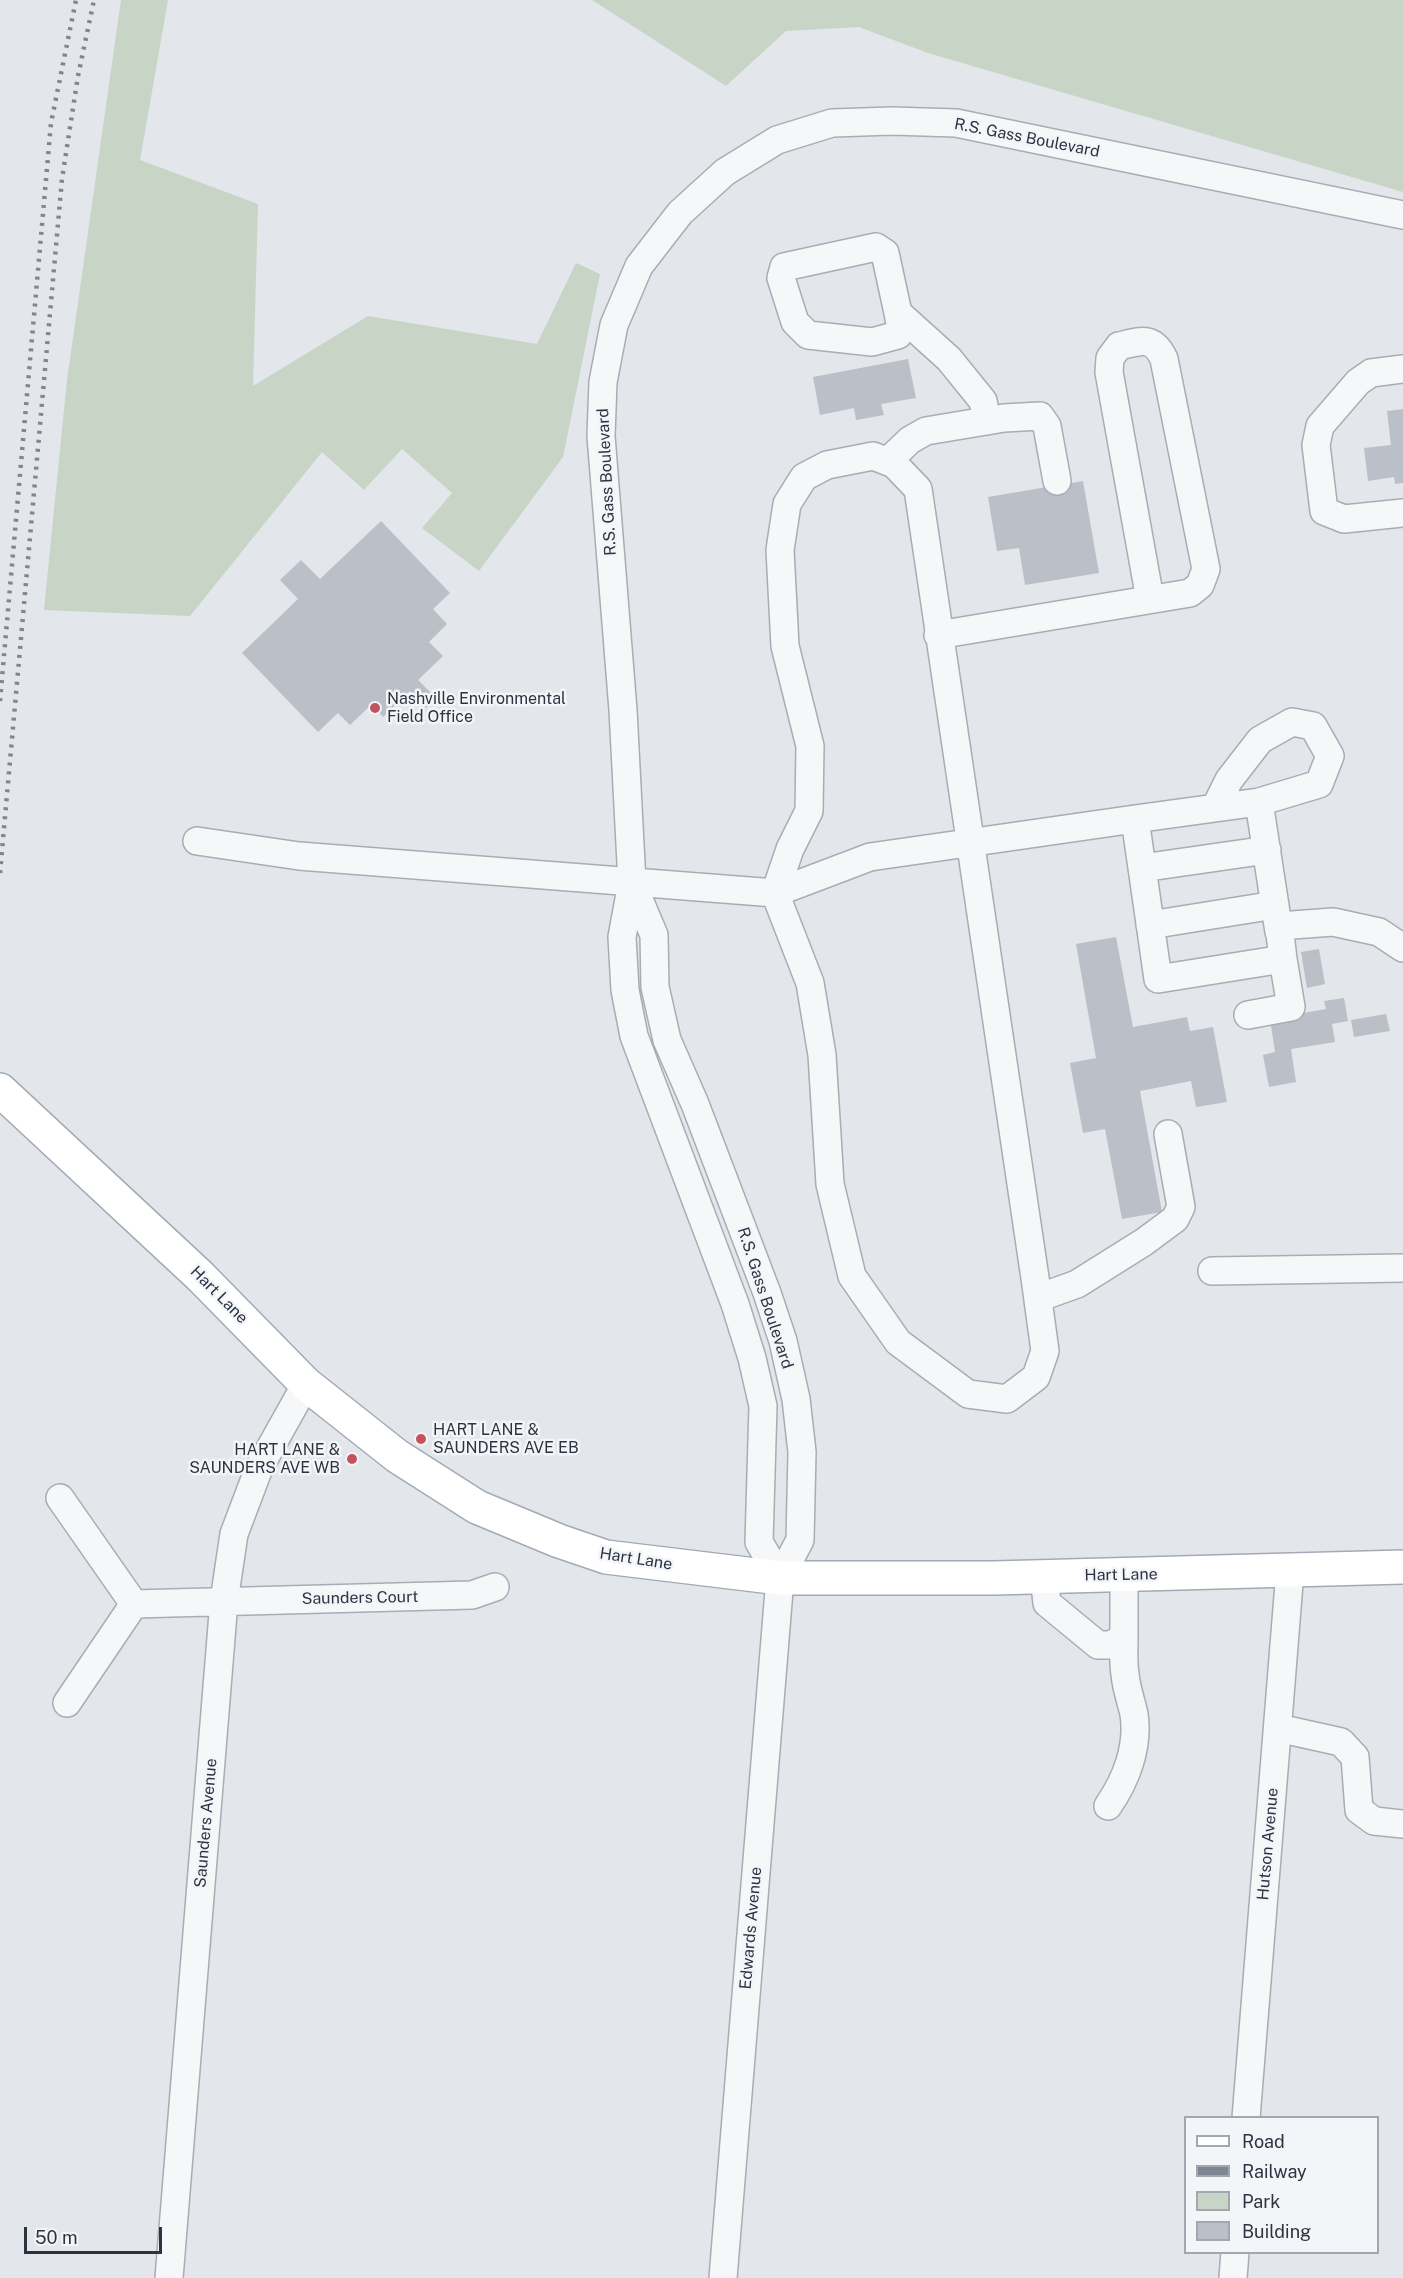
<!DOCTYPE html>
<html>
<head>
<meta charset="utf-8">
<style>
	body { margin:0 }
	#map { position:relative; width:1403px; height:2278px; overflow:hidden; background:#e3e6ea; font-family:"Public Sans",sans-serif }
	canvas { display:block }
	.legend { position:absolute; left:1184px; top:2116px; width:195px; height:138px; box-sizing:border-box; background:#f3f5f8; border:2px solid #a3a7af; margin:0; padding:8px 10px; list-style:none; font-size:18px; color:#2c3341 }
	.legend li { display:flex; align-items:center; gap:12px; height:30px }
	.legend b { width:30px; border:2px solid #a3a7af }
	.scale { position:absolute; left:24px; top:2227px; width:138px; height:27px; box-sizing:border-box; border:3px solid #2c3341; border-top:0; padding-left:8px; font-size:18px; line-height:21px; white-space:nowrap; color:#2c3341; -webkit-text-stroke:4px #f3f5f8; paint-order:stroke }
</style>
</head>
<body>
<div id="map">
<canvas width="1403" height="2278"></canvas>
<ul class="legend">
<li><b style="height:8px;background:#fff"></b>Road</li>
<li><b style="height:8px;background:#7e8593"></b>Railway</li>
<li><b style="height:16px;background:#c8d4c5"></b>Park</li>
<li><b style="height:16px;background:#bbbfc7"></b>Building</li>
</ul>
<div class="scale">50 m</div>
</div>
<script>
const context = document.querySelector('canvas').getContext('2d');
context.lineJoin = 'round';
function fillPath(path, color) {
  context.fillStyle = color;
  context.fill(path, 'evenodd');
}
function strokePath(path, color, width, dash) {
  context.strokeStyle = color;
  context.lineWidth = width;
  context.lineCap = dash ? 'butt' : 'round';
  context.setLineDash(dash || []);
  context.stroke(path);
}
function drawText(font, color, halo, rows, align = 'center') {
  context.font = font + ' "Public Sans",sans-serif';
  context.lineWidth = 5;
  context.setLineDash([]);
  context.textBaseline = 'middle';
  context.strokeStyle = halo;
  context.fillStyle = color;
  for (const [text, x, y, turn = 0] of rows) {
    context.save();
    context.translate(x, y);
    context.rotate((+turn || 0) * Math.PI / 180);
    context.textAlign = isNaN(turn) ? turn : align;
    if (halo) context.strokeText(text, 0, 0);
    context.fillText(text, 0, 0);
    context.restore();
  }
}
fillPath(new Path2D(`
	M 121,0 L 168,0 L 140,160 L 258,204 L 253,386 L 368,316 L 537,344 L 576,263 L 600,274 L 563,457 L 479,571 L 422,528 L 452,493 L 402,449 L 364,490 L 322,452 L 190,616 L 44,610 L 67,380 Z
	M 592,0 L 1403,0 L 1403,192 L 928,53 L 859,27 L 786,31 L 726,86 Z`), '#c8d4c5');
fillPath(new Path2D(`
	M 908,359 L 916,398 L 881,404 L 884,415 L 856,420 L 854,408 L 820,415 L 813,377 Z
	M 1403,409 L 1403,483 L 1395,484 L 1394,477 L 1368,481 L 1364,448 L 1391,445 L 1387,411 Z
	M 1083,481 L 1099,573 L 1025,585 L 1019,548 L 997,551 L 988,497 Z
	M 381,521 L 450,593 L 433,609 L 447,624 L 429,642 L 443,656 L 418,680 L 436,698 L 426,708 L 410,691 L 383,717 L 372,704 L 350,725 L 338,713 L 318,732 L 242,653 L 298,599 L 280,580 L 301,560 L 320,579 Z
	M 1116,937 L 1133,1027 L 1187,1017 L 1190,1031 L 1213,1027 L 1227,1102 L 1196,1107 L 1191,1081 L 1140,1091 L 1162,1212 L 1122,1219 L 1105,1129 L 1083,1133 L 1070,1063 L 1096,1058 L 1076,944 Z
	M 1319,949 L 1325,984 L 1307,988 L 1301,952 Z
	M 1344,998 L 1348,1021 L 1332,1024 L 1335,1042 L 1291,1049 L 1296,1082 L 1269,1087 L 1263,1055 L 1275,1052 L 1270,1019 L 1326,1009 L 1324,1001 Z
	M 1386,1014 L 1390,1031 L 1354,1037 L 1351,1020 Z`), '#bbbfc7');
const minor = new Path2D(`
	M 898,313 L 901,328 L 898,335 L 872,342 L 808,335 L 795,322 L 781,278 L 784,267 L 876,247 L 885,253 L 898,313 L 949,359 L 983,401 L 987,421
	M 1403,369 L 1371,373 L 1358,382 L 1320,426 L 1316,445 L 1324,511 L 1344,519 L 1403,513
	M 873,456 L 894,464 L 918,489 L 1035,1278 L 1045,1351 L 1036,1377 L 1007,1399 L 968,1394 L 898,1342 L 852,1276 L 830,1184 L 822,1055 L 810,983 L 775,893 L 790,849 L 809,811 L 810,746 L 785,646 L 780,550 L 787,504 L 804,477 L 827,465 Z
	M 888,461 L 910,440 L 926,431 L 1004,418 L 1040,416 L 1047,426 L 1057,481
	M 938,635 L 1190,593 L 1200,585 L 1206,569 L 1164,359 C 1153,335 1141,341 1119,346 L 1110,358 L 1109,372 L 1150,599
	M 1215,808 L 1229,780 L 1260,740 L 1292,722 L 1313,726 L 1330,756 L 1319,784 L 1259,802
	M 197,841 L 299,856 L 775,893 L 870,857 L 1135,819
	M 1142,868 L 1267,850
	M 632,883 L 654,935 L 655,987 L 667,1040 L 695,1104 L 767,1293 L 783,1341 L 796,1399 L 802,1452 L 800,1540 L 780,1578 L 723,2278
	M 1150,925 L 1275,905
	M 1279,932 L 1259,802 L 1135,819 L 1158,979 L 1283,959 L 1279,926 L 1333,922 L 1379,932 L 1403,948
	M 1248,1015 L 1291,1007 L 1283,959
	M 1212,1271 L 1403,1268
	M 1038,1298 L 1077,1284 L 1144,1242 L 1175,1219 L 1181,1207 L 1168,1134
	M 60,1498 L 134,1604
	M 1044,1576 L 1047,1603 L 1098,1645 L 1111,1645 L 1124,1637 L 1124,1575
	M 780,1578 L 759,1542 L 763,1406 L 752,1358 L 735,1304 L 634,1036 L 625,990 L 622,937 L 632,883 L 623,710 L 601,436 L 603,382 L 614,325 L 639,266 L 680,213 L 725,172 L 777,140 L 832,123 L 892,121 L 956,123 L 1403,215
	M 134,1604 L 472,1595 L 495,1587
	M 67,1703 L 134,1604
	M 1278,1728 L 1341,1742 L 1355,1757 L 1359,1810 L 1374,1821 L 1403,1824
	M 1108,1806 C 1126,1780 1139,1747 1134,1714 C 1131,1701 1126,1687 1125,1674 C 1123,1662 1124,1649 1124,1637
	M 1246,2118 L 1290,1571
	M 169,2278 L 224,1601 L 234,1534 L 259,1468 L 306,1384
	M 1233,2278 L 1235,2252`);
const major = new Path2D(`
	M 0,1090 L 200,1276 L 306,1384 L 397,1456 L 477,1507 L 559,1541 L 606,1557 L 780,1578 L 994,1578 L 1403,1567`);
strokePath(minor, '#a8adb4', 30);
strokePath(major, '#a3aab5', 36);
strokePath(minor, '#f6f7f9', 27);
strokePath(major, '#fff', 33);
strokePath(new Path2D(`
	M 0,701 L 51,123 L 76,0
	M 0,873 L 62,179 L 78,76 L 94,0`), '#7e8593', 4.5, [3, 6]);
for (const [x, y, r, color] of [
	[375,708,6,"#c5525f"],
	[421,1439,6,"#c5525f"],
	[352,1459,6,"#c5525f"]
]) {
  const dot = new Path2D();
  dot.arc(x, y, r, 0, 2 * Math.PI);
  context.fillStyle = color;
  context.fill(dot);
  strokePath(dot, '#f3f5f8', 2);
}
drawText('16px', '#2c3341', '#f3f5f8', [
	["R.S. Gass Boulevard",1027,138,11],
	["R.S. Gass Boulevard",607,482,-93],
	["Hart Lane",219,1295,45],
	["R.S. Gass Boulevard",765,1298,72],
	["Hart Lane",636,1559,9],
	["Hart Lane",1121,1575,-1],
	["Saunders Court",360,1598,-1],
	["Saunders Avenue",206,1823,-85],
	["Hutson Avenue",1268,1844,-85],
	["Edwards Avenue",751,1928,-85]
]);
drawText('16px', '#2c3341', '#f3f5f8', [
	["Nashville Environmental",387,699],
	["Field Office",387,717],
	["HART LANE &",433,1430],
	["SAUNDERS AVE EB",433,1448],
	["HART LANE &",340,1450,"right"],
	["SAUNDERS AVE WB",340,1468,"right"]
], 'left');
</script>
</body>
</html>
